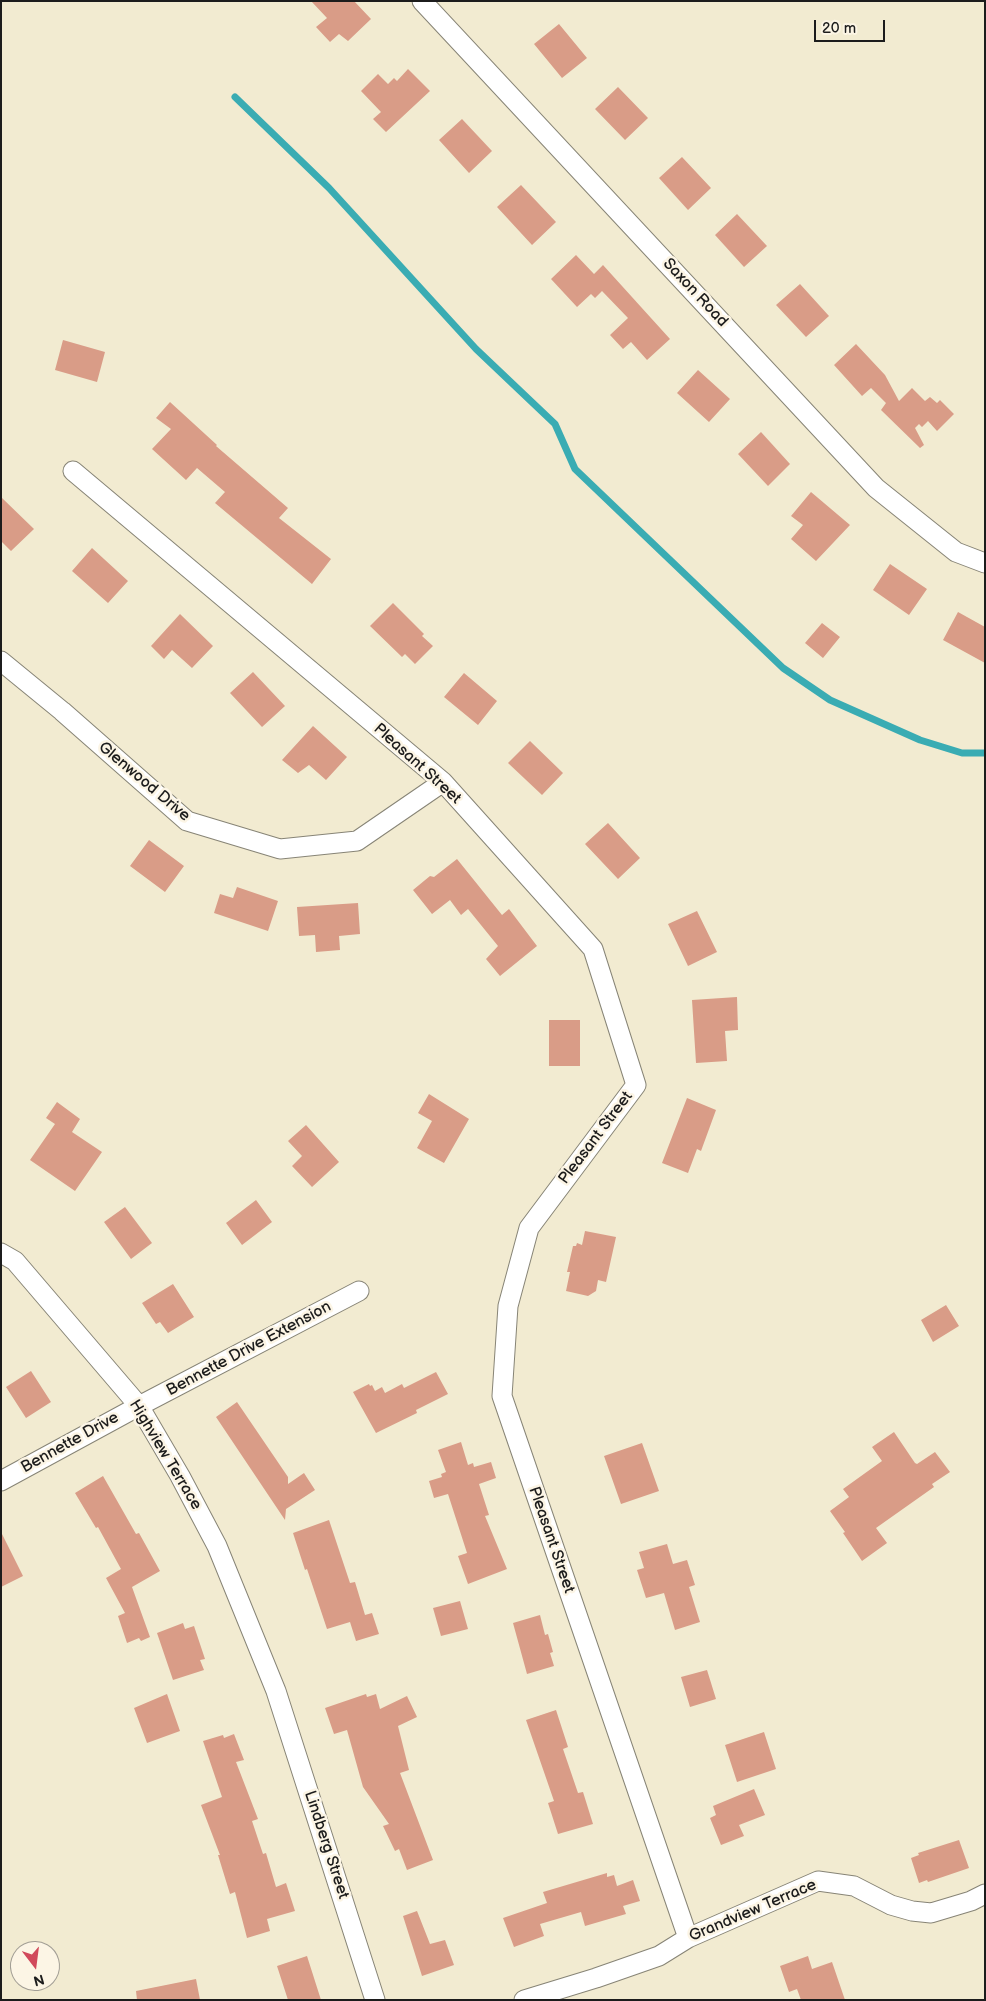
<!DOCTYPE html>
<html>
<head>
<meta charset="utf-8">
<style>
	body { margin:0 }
	#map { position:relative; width:986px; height:2001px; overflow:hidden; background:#f2ebd1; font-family:"Balsamiq Sans",sans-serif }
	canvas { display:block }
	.frame { position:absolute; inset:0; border:2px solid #1c1c1c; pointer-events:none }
	.north { position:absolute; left:10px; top:1941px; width:50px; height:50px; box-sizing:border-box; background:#fcf5e5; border:1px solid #a29e95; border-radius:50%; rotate:165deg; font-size:14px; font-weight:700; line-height:20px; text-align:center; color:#1c1c1c }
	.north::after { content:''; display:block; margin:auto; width:18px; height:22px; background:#d1495b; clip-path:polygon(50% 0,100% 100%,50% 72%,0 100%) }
	.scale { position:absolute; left:814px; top:20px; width:71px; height:22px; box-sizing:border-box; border:2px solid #1c1c1c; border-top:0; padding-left:6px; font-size:15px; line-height:18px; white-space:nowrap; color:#1c1c1c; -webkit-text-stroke:4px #fcf5e5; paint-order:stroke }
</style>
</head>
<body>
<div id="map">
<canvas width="986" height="2001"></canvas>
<div class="frame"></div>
<div class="north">N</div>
<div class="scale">20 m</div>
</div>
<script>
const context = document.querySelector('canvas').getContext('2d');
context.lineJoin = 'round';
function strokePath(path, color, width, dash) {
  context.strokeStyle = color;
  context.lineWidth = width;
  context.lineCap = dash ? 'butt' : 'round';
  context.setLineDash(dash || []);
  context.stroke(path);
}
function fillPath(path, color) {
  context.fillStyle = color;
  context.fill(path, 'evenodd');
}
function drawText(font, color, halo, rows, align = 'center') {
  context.font = font + ' "Balsamiq Sans",sans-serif';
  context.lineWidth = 5;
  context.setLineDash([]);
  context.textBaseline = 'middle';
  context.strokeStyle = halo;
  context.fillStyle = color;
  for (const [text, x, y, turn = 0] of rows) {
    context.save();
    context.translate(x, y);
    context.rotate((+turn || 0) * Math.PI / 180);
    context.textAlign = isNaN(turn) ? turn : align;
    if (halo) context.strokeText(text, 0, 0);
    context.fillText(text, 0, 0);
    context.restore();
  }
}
strokePath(new Path2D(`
	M 235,97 L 329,188 L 476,349 L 555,424 L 575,469 L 783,668 L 830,700 L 920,740 L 962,753 L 985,753`), '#3aacb3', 7);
fillPath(new Path2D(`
	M 311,1 L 354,1 L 371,19 L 348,41 L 339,34 L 330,42 L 316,27 L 327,18 Z
	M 559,24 L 587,58 L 562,78 L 534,44 Z
	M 408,69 L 430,91 L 386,132 L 373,119 L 381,112 L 361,91 L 378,74 L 388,84 L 394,78 L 397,81 Z
	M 618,87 L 648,118 L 625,140 L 595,109 Z
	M 462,119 L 492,151 L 469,173 L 439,140 Z
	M 682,157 L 711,188 L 688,210 L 659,178 Z
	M 521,185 L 556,222 L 532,245 L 497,207 Z
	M 737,214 L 767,246 L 744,267 L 715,235 Z
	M 576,255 L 594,274 L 603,265 L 670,339 L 647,360 L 631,342 L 623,349 L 610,335 L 628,318 L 602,291 L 595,298 L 591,294 L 577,307 L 551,279 Z
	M 800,284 L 829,316 L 806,337 L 776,305 Z
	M 63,340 L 105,352 L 97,382 L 55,370 Z
	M 856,344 L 885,375 L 899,401 L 912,388 L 925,401 L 930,397 L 937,403 L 940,400 L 954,414 L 937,431 L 928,421 L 922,427 L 919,424 L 915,428 L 924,445 L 920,448 L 881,410 L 886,403 L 871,388 L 862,396 L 834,365 Z
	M 698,370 L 730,399 L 709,422 L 677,393 Z
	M 170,402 L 217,445 L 216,446 L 288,508 L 279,518 L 331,559 L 312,584 L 215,503 L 225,492 L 197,468 L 186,480 L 152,449 L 171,429 L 156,418 Z
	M 761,432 L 790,464 L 768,486 L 738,454 Z
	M 811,492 L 850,525 L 816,561 L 791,539 L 803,525 L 791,516 Z
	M 1,497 L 34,529 L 11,551 L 1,541 Z
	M 92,548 L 128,581 L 108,603 L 72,571 Z
	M 890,564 L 927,589 L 909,615 L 873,590 Z
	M 393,603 L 424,634 L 422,636 L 433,646 L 415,664 L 405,654 L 402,657 L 370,626 Z
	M 958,612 L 985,627 L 985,663 L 943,640 Z
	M 180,614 L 213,646 L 192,668 L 172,650 L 164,659 L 151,646 Z
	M 822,623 L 840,637 L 823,658 L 805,643 Z
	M 253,672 L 285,706 L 262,727 L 230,693 Z
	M 464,673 L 497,701 L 478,725 L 444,697 Z
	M 313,726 L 347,757 L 326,780 L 309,765 L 298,773 L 282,760 Z
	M 530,741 L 563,773 L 542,795 L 508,763 Z
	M 608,823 L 640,858 L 618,879 L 585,844 Z
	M 149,840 L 184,866 L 165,892 L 130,866 Z
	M 457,859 L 502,915 L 509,909 L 537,946 L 500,976 L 486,959 L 498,946 L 468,909 L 461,915 L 450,900 L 432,914 L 413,890 L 430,876 L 434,877 Z
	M 237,887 L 278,901 L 268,931 L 214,913 L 220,894 L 233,898 Z
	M 358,903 L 360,934 L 339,936 L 340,950 L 316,952 L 315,935 L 299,936 L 297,907 Z
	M 697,911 L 717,952 L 688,966 L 668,924 Z
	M 737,997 L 738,1030 L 725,1031 L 727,1061 L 696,1063 L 692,1000 Z
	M 549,1020 L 580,1020 L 580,1066 L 549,1066 Z
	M 429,1094 L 469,1119 L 444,1163 L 417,1148 L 432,1121 L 418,1113 Z
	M 687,1098 L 716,1110 L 701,1151 L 697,1149 L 688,1173 L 662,1163 Z
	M 57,1102 L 80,1119 L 72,1132 L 102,1152 L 75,1191 L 30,1160 L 55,1124 L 46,1118 Z
	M 306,1125 L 339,1162 L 312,1187 L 292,1166 L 302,1156 L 288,1141 Z
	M 256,1200 L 272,1222 L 242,1245 L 226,1223 Z
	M 125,1207 L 152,1243 L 131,1259 L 104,1222 Z
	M 585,1231 L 616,1237 L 606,1282 L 598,1280 L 596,1291 L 588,1296 L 566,1291 L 570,1272 L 567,1272 L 573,1246 L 576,1246 L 577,1243 L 582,1245 Z
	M 173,1284 L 194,1317 L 168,1333 L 160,1322 L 156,1324 L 142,1303 Z
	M 946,1305 L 959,1326 L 933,1342 L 921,1320 Z
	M 31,1371 L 51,1402 L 26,1418 L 6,1387 Z
	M 436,1372 L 448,1394 L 416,1410 L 417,1413 L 376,1433 L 353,1392 L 369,1384 L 370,1386 L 372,1385 L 375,1391 L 382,1387 L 385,1393 L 402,1384 L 404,1388 Z
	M 237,1402 L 288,1477 L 288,1484 L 304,1473 L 315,1490 L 286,1509 L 285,1520 L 216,1417 Z
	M 894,1432 L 915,1463 L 917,1464 L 935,1452 L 950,1472 L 932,1484 L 934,1487 L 876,1528 L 887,1543 L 862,1561 L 843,1533 L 845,1532 L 830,1511 L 849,1497 L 843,1489 L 882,1461 L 872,1447 Z
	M 461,1442 L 468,1465 L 473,1463 L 474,1467 L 491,1462 L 496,1478 L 479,1484 L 489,1515 L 485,1516 L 507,1569 L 468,1584 L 458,1556 L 467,1553 L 448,1494 L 434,1498 L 429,1481 L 442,1477 L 441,1474 L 446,1472 L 438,1450 Z
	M 642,1443 L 659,1491 L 621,1504 L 604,1456 Z
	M 103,1476 L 136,1534 L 139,1533 L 160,1571 L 132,1587 L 150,1637 L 141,1641 L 139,1638 L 127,1643 L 118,1616 L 125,1613 L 106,1578 L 121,1569 L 98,1527 L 96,1528 L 75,1493 Z
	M 329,1520 L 350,1583 L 355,1582 L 365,1615 L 372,1613 L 379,1634 L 356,1641 L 350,1622 L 327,1629 L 307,1569 L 305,1570 L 293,1533 Z
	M 1,1532 L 23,1576 L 1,1587 Z
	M 667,1544 L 673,1564 L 687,1560 L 695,1585 L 689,1587 L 700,1622 L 675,1630 L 664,1593 L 646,1598 L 637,1570 L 644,1568 L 639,1552 Z
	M 460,1601 L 468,1629 L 441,1636 L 433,1608 Z
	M 540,1615 L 545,1635 L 548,1634 L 553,1652 L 550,1653 L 554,1666 L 527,1674 L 513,1623 Z
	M 183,1623 L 185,1629 L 194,1626 L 205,1659 L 200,1660 L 204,1670 L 173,1680 L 157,1633 Z
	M 707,1670 L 716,1699 L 690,1707 L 681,1677 Z
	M 167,1694 L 180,1731 L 147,1743 L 134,1708 Z
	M 366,1694 L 367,1697 L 376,1694 L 380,1709 L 407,1696 L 417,1717 L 398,1726 L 409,1770 L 400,1773 L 433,1860 L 407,1870 L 399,1849 L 395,1851 L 383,1826 L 389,1824 L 363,1787 L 347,1730 L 334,1734 L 325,1708 Z
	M 556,1710 L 568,1747 L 563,1749 L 578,1793 L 583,1792 L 593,1824 L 558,1834 L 548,1803 L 554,1801 L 526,1720 Z
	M 764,1732 L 776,1769 L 737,1782 L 725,1745 Z
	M 234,1734 L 244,1760 L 236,1762 L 258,1819 L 252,1821 L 263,1854 L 266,1853 L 276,1887 L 286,1883 L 295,1911 L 267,1919 L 270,1931 L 247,1938 L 235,1892 L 230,1894 L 218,1855 L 220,1855 L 201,1805 L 222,1797 L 203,1741 L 223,1735 L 224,1738 Z
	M 754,1789 L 765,1815 L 739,1825 L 744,1836 L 721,1845 L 710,1818 L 716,1815 L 713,1806 Z
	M 959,1840 L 969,1868 L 928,1882 L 927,1880 L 919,1883 L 911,1858 L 919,1855 L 918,1853 Z
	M 607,1873 L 607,1877 L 614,1875 L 617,1886 L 633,1880 L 640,1901 L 623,1906 L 626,1914 L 585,1926 L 581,1912 L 540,1924 L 544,1936 L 514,1947 L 503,1918 L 547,1903 L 543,1892 Z
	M 417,1911 L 430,1944 L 445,1940 L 454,1965 L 422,1976 L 403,1916 Z
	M 307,1956 L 321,2000 L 288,2000 L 277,1966 Z
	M 808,1956 L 812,1969 L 832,1962 L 845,2000 L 801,2000 L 797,1989 L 789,1992 L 780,1966 Z
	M 196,1979 L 200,2000 L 137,2000 L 136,1991 Z`), '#d99c87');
const minor = new Path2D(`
	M 422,1 L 876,488 L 956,552 L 985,563
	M 73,471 L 443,782 L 593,949 L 636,1085 L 529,1228 L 508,1306 L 502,1396 L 688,1938
	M 1,661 L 62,711 L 187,821 L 280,849 L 357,841 L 443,782
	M 1,1253 L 15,1261 L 139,1406 L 180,1476 L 217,1546 L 276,1691 L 375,2000
	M 1,1481 L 139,1406 L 359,1291
	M 524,2000 L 596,1978 L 659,1956 L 688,1938 L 818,1881 L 854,1886 L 891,1905 L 912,1911 L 931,1913 L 971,1901 L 985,1894`);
strokePath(minor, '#878476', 21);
strokePath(minor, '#fff', 19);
drawText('16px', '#1c1c1c', '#fcf5e5', [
	["Saxon Road",695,293,47],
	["Pleasant Street",417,764,42],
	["Glenwood Drive",144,782,40],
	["Pleasant Street",596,1138,-53],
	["Bennette Drive Extension",249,1349,-28],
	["Bennette Drive",70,1443,-29],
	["Highview Terrace",165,1455,59],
	["Pleasant Street",551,1540,71],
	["Lindberg Street",326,1845,72],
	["Grandview Terrace",753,1911,-23]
]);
</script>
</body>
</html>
